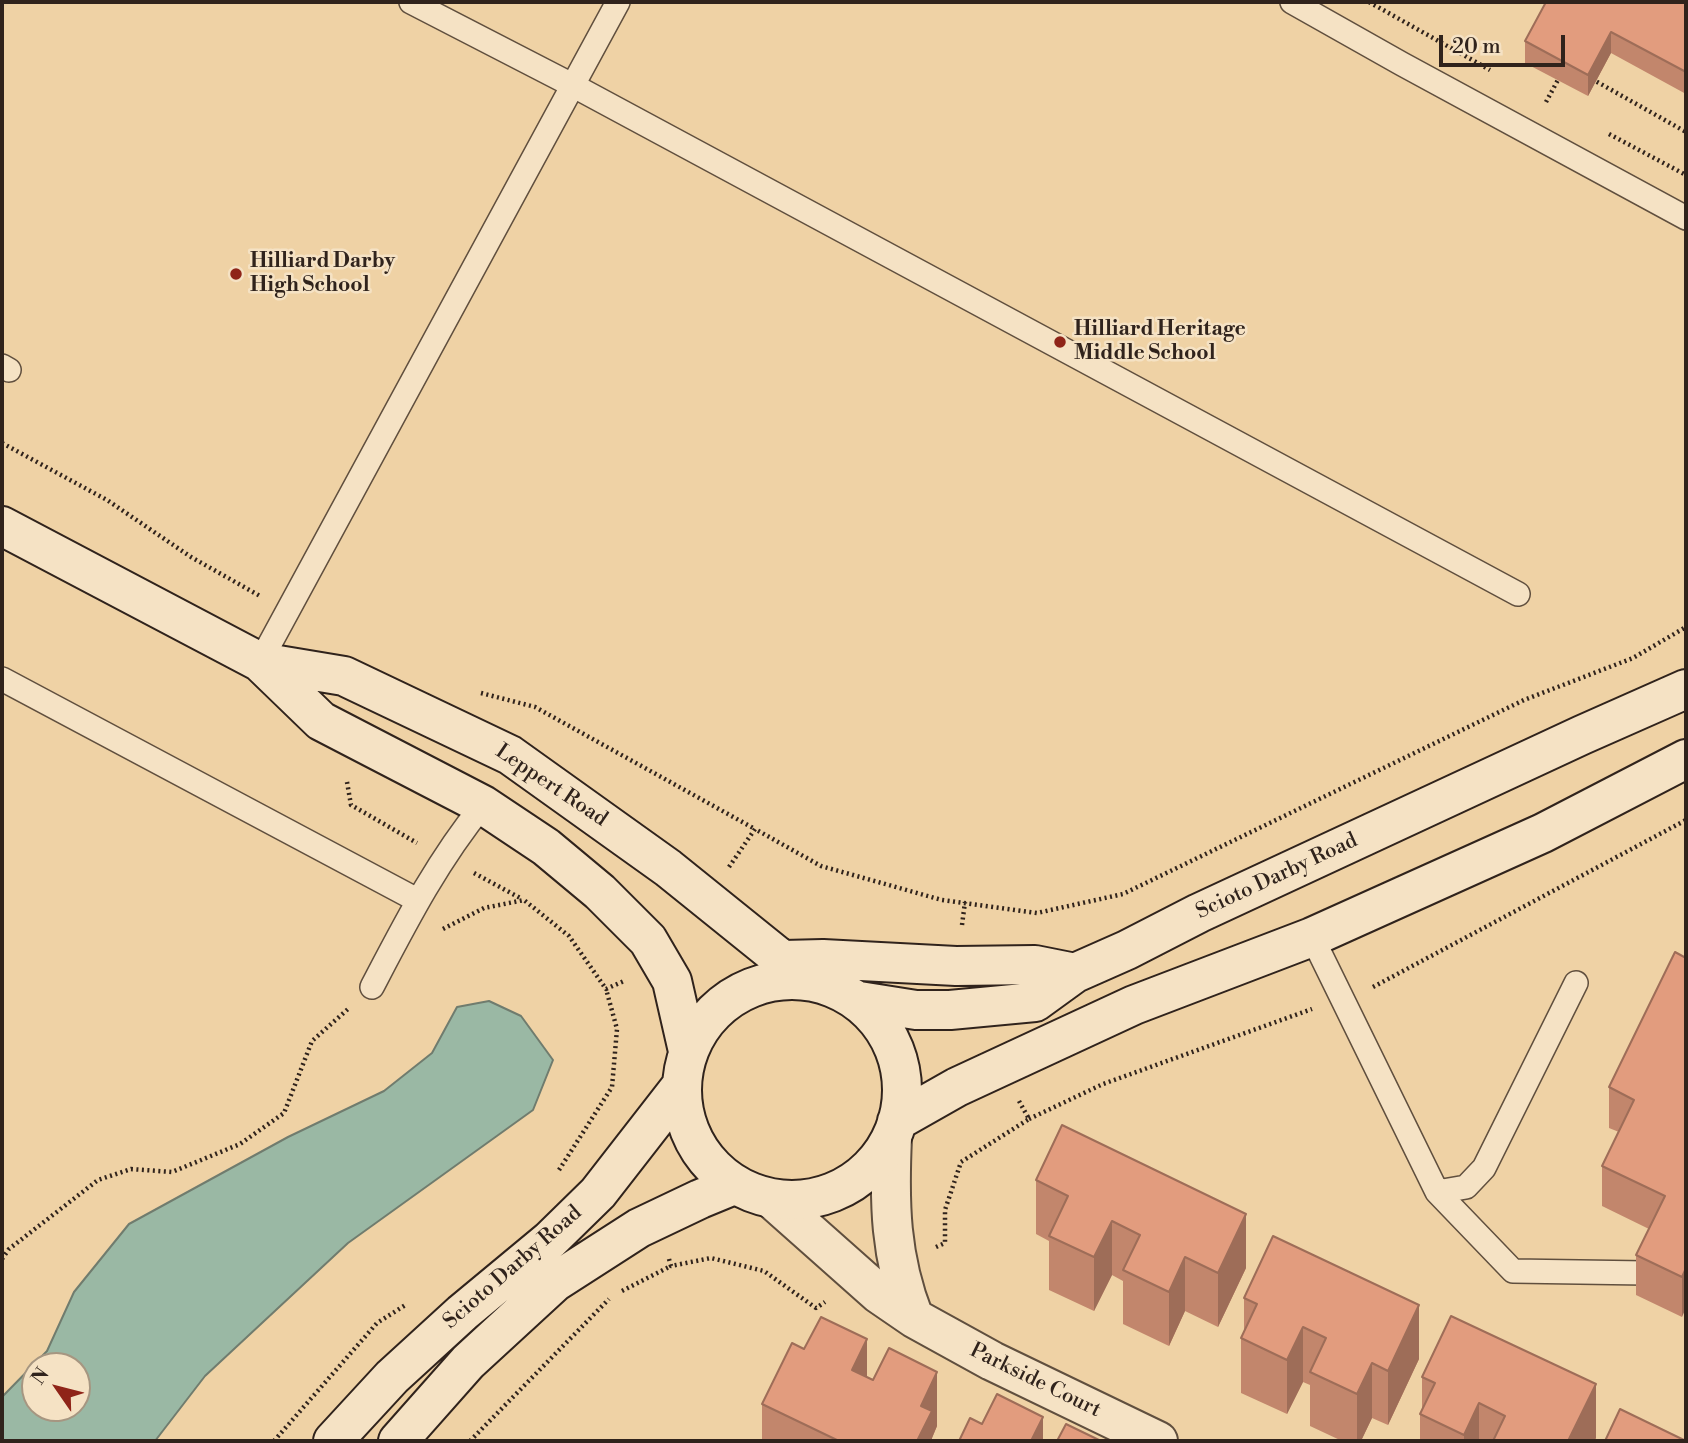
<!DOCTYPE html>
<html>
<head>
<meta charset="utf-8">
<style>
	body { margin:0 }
	#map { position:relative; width:1688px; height:1443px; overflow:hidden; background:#efd2a5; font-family:"Libre Bodoni",serif }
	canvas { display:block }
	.frame { position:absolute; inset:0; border:4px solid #30231c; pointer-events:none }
	.north { position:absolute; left:21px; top:1352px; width:70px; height:70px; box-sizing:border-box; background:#f5e2c4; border:2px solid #a69681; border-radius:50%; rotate:305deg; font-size:19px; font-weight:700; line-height:28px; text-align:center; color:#30231c }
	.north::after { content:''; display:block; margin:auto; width:24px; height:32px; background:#8f2418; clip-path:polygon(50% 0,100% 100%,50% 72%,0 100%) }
	.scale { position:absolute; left:1439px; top:35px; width:126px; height:32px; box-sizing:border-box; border:4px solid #30231c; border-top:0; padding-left:9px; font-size:21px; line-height:24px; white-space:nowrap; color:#30231c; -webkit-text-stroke:5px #f5e2c4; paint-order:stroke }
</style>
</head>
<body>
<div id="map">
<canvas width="1688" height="1443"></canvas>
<div class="frame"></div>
<div class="north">N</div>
<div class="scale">20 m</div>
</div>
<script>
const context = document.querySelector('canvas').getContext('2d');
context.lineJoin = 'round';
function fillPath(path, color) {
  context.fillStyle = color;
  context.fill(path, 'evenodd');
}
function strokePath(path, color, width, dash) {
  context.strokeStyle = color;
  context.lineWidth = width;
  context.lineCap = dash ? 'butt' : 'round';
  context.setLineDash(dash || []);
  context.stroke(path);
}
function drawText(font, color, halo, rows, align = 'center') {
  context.font = font + ' "Libre Bodoni",serif';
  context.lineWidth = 5;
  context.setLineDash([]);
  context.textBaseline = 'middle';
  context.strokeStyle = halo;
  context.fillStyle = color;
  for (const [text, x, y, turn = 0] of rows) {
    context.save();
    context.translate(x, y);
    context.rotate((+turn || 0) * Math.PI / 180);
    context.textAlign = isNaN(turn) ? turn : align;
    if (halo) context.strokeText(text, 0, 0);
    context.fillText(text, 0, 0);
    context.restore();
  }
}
const water = new Path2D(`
	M 489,1001 L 521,1016 L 553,1060 L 533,1110 L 348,1243 L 205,1376 L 155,1441 L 2,1441 L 2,1397 L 47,1351 L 74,1292 L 129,1224 L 288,1137 L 384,1091 L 432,1053 L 457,1007 ZM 35,1366 L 77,1366 L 77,1408 L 35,1408 Z`);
fillPath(water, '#9ab8a4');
strokePath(water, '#707c6e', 2);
const service = new Path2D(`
	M 411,2 L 574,86 L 1518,594
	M 1292,2 L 1402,64 L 1686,218
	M 2,366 L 9,370
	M 260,662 L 618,2
	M 2,679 L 417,900
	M 1312,937 L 1437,1192 L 1466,1187 L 1484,1168 L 1576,983
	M 372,987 C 405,924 437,861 483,805
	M 1437,1192 L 1513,1271 L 1646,1273`);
const minor = new Path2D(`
	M 892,1138 C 889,1203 890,1257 914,1318
	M 772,1199 L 879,1294 L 914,1318 L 992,1361 L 1158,1441`);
const secondary = new Path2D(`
	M 2,526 L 260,662 L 321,721 L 483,805 L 546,847 L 600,892 L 648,940 L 672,981 L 688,1051
	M 260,662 L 344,676 L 510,755 L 668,868 L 807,980
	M 784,960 L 823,959 L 956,966 L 1035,965 L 1075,973
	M682 1090a110 110 0 1 1 220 0a110 110 0 1 1-220 0Z
	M 859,1001 L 916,1010 L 950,1010 L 1035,1002 L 1075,973 L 1127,950 L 1199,913 L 1582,735 L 1686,689
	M 897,1121 L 957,1087 L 1134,1005 L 1312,937 L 1543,833 L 1686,759
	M 333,1441 L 392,1377 L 462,1313 L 550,1240 L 598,1193 L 682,1085
	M 398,1441 L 468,1362 L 555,1282 L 639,1228 L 700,1199 L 734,1185`);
strokePath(service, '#604f3e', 26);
strokePath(minor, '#604f3e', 42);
strokePath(secondary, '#30231c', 42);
strokePath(new Path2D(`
	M 1369,2 L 1490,70
	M 1592,79 L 1686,132
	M 1546,102 L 1559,78
	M 1609,134 L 1686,175
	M 2,443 L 107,500 L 191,557 L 260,596
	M 481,693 L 535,707 L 755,829
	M 347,782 L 351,805 L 417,843
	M 729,867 L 755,829 L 821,866 L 942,900 L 1037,913 L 1123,894 L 1524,700 L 1633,658 L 1686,627
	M 474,873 L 522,899
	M 962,925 L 965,902
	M 443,929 L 484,908 L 524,900 L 569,936 L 606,989 L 624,981
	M 1373,987 L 1686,820
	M 1029,1119 L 1103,1084 L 1312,1009
	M 559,1170 L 612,1087 L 617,1029 L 606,989
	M 936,1247 L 945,1243 L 945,1210 L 961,1162 L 1029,1119 L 1019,1101
	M 2,1259 L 9,1249 L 98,1180 L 131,1169 L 172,1172 L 240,1144 L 284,1113 L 312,1041 L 348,1009
	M 669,1259 L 671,1266 L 711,1258 L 764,1271 L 816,1308 L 825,1302
	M 622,1291 L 671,1266
	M 274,1441 L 377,1323 L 407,1304
	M 470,1441 L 609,1299`), '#30231c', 4.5, [2, 3.5]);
strokePath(service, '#f5e2c4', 23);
strokePath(minor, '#f5e2c4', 38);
strokePath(secondary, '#f5e2c4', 38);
fillPath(new Path2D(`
	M 1686,2 L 1686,94 L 1611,53 L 1588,96 L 1525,63 L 1525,41 Z
	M 1686,958 L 1682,1317 L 1636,1295 L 1636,1255 L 1649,1229 L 1602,1206 L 1602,1166 L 1619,1132 L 1609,1128 L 1609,1087 Z
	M 1036,1180 L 1246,1268 L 1218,1327 L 1185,1311 L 1169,1346 L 1123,1324 L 1123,1281 L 1112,1275 L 1094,1311 L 1049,1290 L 1049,1241 L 1036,1234 Z
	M 1244,1298 L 1419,1359 L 1388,1425 L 1372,1418 L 1361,1441 L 1342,1441 L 1310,1426 L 1310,1385 L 1303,1382 L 1287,1414 L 1241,1393 L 1241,1338 L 1244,1332 Z
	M 1422,1377 L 1596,1438 L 1594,1441 L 1420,1441 L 1420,1414 L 1422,1409 Z
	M 867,1378 L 937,1426 L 932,1438 L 932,1441 L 762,1441 L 762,1404 Z`), '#c2866c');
fillPath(new Path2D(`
	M 1611,32 L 1611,53 L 1588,96 L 1588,75 Z
	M 1246,1214 L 1246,1268 L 1218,1327 L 1218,1273 Z
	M 1112,1221 L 1112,1275 L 1094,1311 L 1094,1257 Z
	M 1185,1257 L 1185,1311 L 1169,1346 L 1169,1292 Z
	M 1686,1268 L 1686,1308 L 1682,1317 L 1682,1277 Z
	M 1419,1305 L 1419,1359 L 1388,1425 L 1388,1371 Z
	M 1303,1327 L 1303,1382 L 1287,1414 L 1287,1360 Z
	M 867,1339 L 867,1394 L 852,1370 Z
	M 1372,1363 L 1372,1418 L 1361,1441 L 1357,1441 L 1357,1394 Z
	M 937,1372 L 937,1426 L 932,1438 L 932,1441 L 917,1441 L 921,1406 Z
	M 1596,1384 L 1596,1438 L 1594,1441 L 1568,1441 Z
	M 1479,1403 L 1479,1441 L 1464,1441 L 1464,1435 Z
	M 1043,1417 L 1043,1441 L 1031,1441 Z`), '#9e6d58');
const building = new Path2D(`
	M 1546,2 L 1686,2 L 1686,72 L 1611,32 L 1588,75 L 1525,41 Z
	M 1675,952 L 1686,958 L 1686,1268 L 1682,1277 L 1636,1255 L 1665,1196 L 1602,1166 L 1634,1100 L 1609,1087 Z
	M 1062,1125 L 1246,1214 L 1218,1273 L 1185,1257 L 1169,1292 L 1123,1270 L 1140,1235 L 1112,1221 L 1094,1257 L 1049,1236 L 1068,1196 L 1036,1180 Z
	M 1273,1236 L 1419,1305 L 1388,1371 L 1372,1363 L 1357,1394 L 1310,1372 L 1326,1338 L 1303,1327 L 1287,1360 L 1241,1338 L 1257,1304 L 1244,1298 Z
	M 1451,1316 L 1596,1384 L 1568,1441 L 1493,1441 L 1505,1416 L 1479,1403 L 1464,1435 L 1420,1414 L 1435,1383 L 1422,1377 Z
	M 821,1317 L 867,1339 L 852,1370 L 873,1380 L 889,1348 L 937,1372 L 921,1406 L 932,1411 L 917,1441 L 839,1441 L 762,1404 L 792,1343 L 804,1349 Z
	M 997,1394 L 1043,1417 L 1031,1441 L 959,1441 L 970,1418 L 982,1424 Z
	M 1620,1409 L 1686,1441 L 1605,1441 Z
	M 1066,1424 L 1101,1441 L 1057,1441 Z`);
fillPath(building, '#e29c7e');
strokePath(building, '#9e6d58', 2);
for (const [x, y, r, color] of [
	[236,274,7,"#8f2418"],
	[1060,342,7,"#8f2418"]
]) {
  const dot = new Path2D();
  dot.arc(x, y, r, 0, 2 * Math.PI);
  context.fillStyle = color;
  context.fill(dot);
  strokePath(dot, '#f5e2c4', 2.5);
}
drawText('bold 21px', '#30231c', '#f5e2c4', [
	["Hilliard Darby",250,262],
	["High School",250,286],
	["Hilliard Heritage",1074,330],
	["Middle School",1074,354]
], 'left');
drawText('21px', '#30231c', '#f5e2c4', [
	["Leppert Road",551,786,34],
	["Scioto Darby Road",1277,877,-25],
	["Scioto Darby Road",513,1268,-41],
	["Parkside Court",1035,1381,26]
]);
</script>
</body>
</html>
